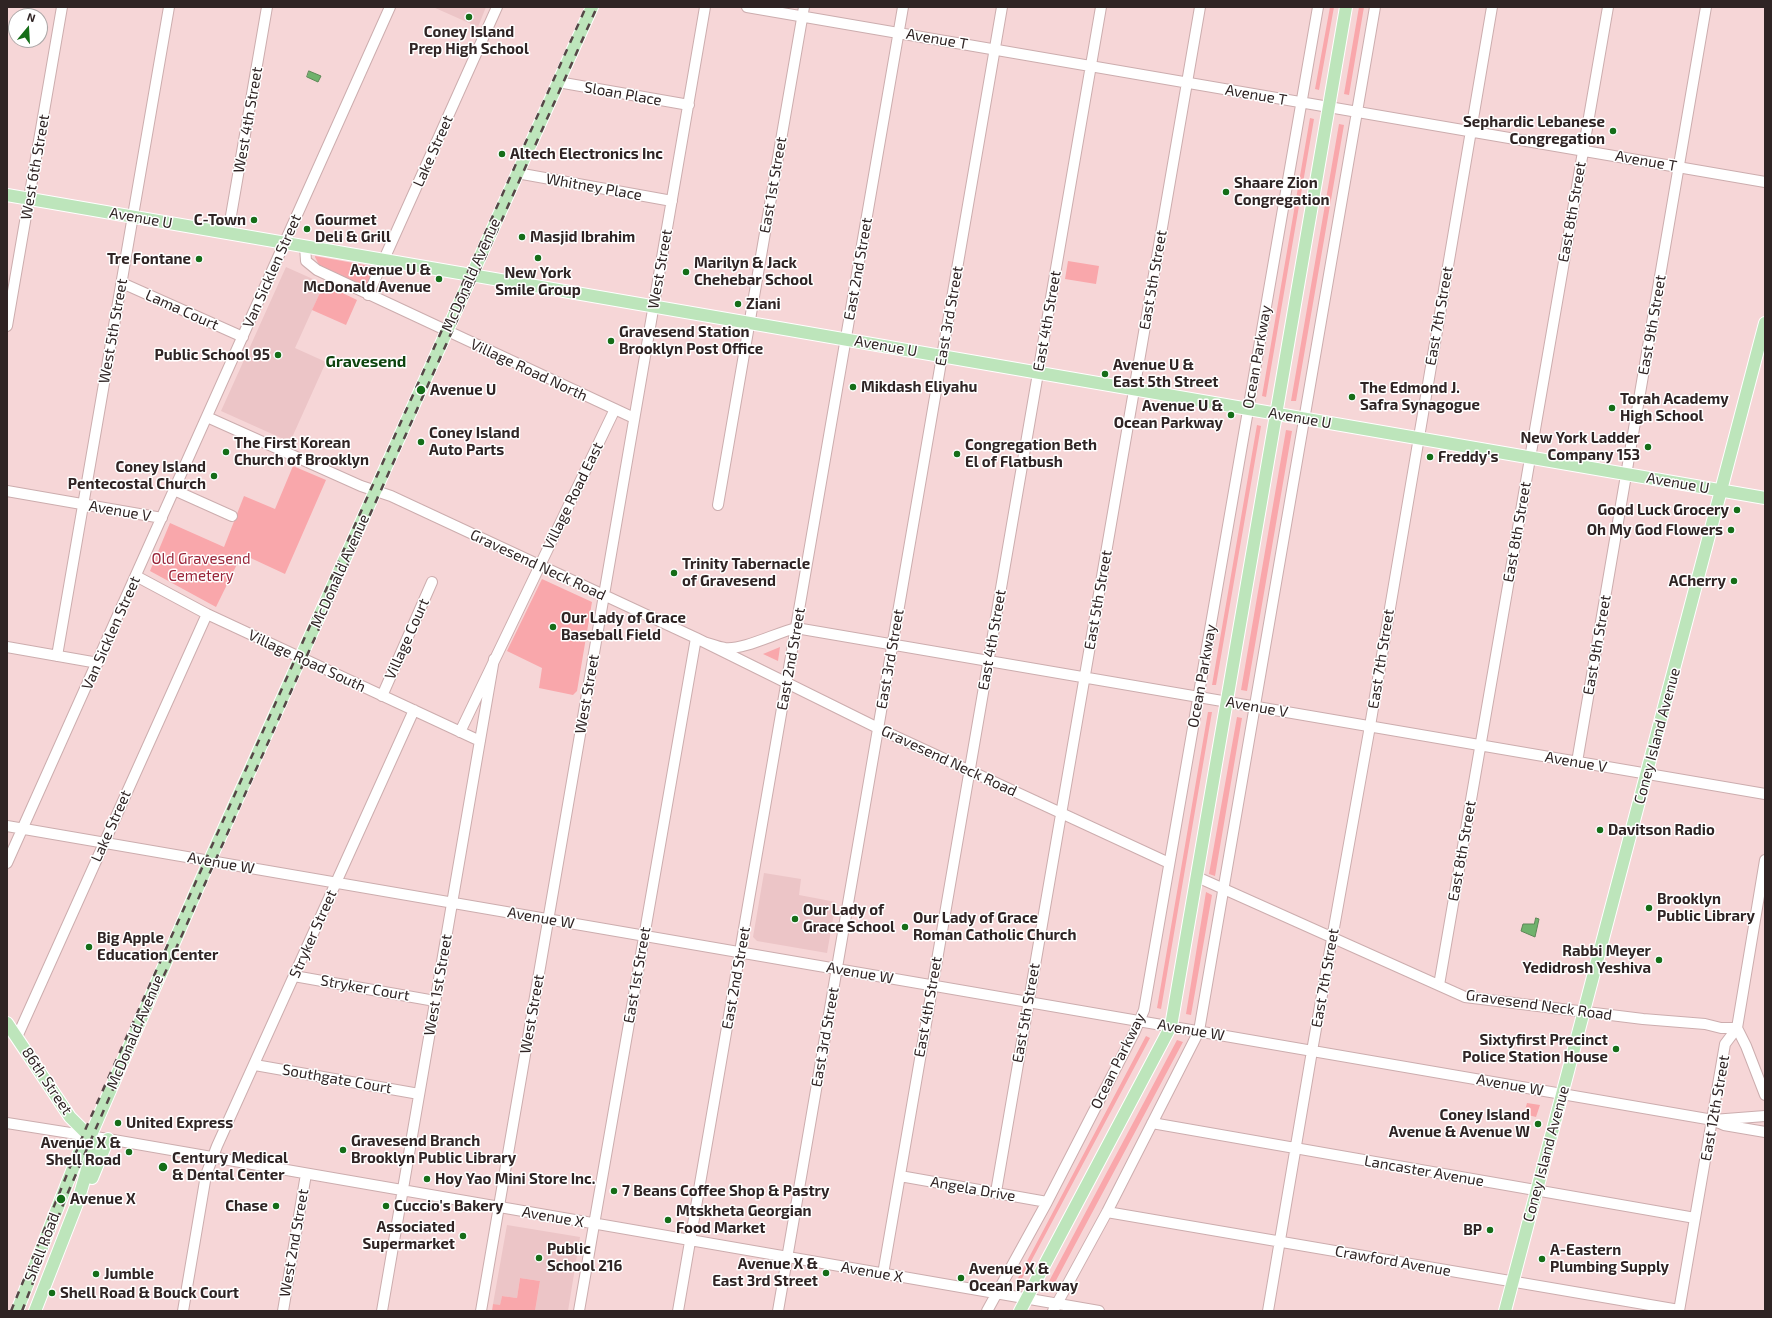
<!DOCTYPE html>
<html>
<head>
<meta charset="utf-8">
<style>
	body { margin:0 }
	#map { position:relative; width:1772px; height:1318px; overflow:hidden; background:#f6d6d7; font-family:"Exo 2",sans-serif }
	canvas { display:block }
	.frame { position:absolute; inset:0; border:8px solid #2f2424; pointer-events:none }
	.north { position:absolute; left:8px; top:8px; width:40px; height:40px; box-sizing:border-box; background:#fff; border:1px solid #aca7a7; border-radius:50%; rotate:18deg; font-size:11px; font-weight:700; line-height:16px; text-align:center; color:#2f2424 }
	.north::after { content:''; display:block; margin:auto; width:14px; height:18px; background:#156d18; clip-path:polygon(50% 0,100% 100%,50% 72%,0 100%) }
</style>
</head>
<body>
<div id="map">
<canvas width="1772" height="1318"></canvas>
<div class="frame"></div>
<div class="north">N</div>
</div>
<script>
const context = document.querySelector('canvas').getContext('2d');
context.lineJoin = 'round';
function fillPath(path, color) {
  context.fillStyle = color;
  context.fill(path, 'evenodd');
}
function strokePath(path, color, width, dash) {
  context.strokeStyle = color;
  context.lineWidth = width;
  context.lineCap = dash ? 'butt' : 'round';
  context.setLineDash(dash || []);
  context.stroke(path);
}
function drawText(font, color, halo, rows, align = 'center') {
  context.font = font + ' "Exo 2",sans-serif';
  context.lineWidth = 3;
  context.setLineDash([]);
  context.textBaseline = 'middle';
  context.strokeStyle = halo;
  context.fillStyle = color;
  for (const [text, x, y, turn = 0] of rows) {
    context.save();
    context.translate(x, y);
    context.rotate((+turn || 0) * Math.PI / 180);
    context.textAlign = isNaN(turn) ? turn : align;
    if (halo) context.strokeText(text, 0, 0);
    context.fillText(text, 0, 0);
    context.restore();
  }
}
fillPath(new Path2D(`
	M 433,7 L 486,7 L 478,27 Z
	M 286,267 L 324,284 L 295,348 L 326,362 L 290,442 L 221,411 Z
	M 764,873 L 801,879 L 799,895 L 836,902 L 827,953 L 757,941 L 753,937 Z
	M 507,1225 L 580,1237 L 568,1311 L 535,1311 L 540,1281 L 520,1278 L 517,1298 L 502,1296 L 500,1306 L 493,1304 Z`), '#ecc5c7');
fillPath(new Path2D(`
	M 1330,7 L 1334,7 L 1319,90 L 1315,89 Z
	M 1359,7 L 1364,7 L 1349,95 L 1344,94 Z
	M 1310,118 L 1314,119 L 1266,397 L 1262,396 Z
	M 1339,124 L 1344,125 L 1296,401 L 1291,401 Z
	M 315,256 L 370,266 L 374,270 L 366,285 L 361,285 L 319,265 L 315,257 Z
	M 1068,261 L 1099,266 L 1096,284 L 1065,279 Z
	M 324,284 L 357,300 L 346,325 L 312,310 Z
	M 1257,425 L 1261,426 L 1216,685 L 1212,685 Z
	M 1286,430 L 1292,431 L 1247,691 L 1241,690 Z
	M 293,466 L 326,480 L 285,574 L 242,554 L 216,607 L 150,571 L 170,523 L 224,547 L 244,496 L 275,509 Z
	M 542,579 L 592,602 L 577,691 L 573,695 L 539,688 L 542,668 L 507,651 Z
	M 780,647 L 778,661 L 763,654 Z
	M 1208,712 L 1212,712 L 1161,1009 L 1157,1008 Z
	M 1237,717 L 1242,718 L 1215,876 L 1209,874 Z
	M 1206,892 L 1212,895 L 1191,1015 L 1186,1014 Z
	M 1146,1036 L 1150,1038 L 1019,1284 L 1016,1282 Z
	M 1177,1040 L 1183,1042 L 1052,1288 L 1046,1287 Z
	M 1527,1103 L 1540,1105 L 1536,1117 L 1524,1114 Z
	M 520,1278 L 540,1281 L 535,1311 L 492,1311 L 493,1304 L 500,1305 L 502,1296 L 517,1298 Z`), '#f9a7ab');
const water = new Path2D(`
	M 309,71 L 321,76 L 318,82 L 307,77 Z
	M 1536,918 L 1539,919 L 1535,937 L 1521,931 L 1523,924 L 1534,924 Z`);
fillPath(water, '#6fb26c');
strokePath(water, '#5c8756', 1);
const minor = new Path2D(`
	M 747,7 L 1765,182
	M 558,82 L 689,105
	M 517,173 L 672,201
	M 228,233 L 267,7
	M 305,246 L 306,261 L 317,270 L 634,418
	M 122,283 L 243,337
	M 368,295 L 497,7
	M 7,326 L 62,7
	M 207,417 L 361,486 L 391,496 L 696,638 L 886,732 L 1169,863
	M 174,490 L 232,516
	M 7,491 L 162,518
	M 718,505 L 804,7
	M 136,576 L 207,614 L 480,741
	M 704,642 C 711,644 718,647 725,648 C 743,650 776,633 796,628 L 1765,794
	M 7,647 L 98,663
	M 57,656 L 169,7
	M 382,696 L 432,582
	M 460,732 L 615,409
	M 1577,762 L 1706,7
	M 7,826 L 1713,1120 L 1765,1116
	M 7,863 L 390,7
	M 1197,877 L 1465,997 L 1643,1019 L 1705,1024 L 1721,1028 L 1737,1028 L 1746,1046 L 1765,1095
	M 294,976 L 435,1001
	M 1439,985 L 1608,7
	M 17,1037 L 207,614
	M 255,1065 L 419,1094
	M 1717,1122 L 1724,1125 L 1765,1132
	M 7,1123 L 108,1139 L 1099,1311
	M 1152,1123 L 1695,1218
	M 900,1176 L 1047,1202
	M 996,1192 L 1200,7
	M 1107,1212 L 1679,1310
	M 883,1274 L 1101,7
	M 183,1311 L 206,1175 L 217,1146 L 414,710
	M 283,1311 L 306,1174
	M 382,1311 L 494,659
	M 481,1311 L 705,7
	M 579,1311 L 696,638
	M 678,1311 L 903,7
	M 778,1311 L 1002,7
	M 987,1311 L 1047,1202 L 1135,1031 L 1144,1010 L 1318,7
	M 1053,1311 L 1107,1212 L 1199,1031 L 1375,7
	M 1268,1311 L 1312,1051 L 1370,726 L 1492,7
	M 1679,1311 L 1725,1044 L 1737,1028 L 1765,860`);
const major = new Path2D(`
	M 7,195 L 1765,498
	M 7,1023 L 70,1117 L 90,1137
	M 92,1178 L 108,1139
	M 17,1311 L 81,1148 L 90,1137 L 205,871 L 592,7
	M 35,1311 L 78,1201 L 93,1149 L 90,1137
	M 1020,1311 L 1171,1026 L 1346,7
	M 1505,1311 L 1765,323`);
strokePath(minor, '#ccadae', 12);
strokePath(major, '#fff', 14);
strokePath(minor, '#fff', 10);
strokePath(major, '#bde5bb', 12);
strokePath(new Path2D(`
	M 11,1311 L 86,1128 L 586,7
	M 22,1311 L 66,1197 L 110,1096 L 597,7`), '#564747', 2.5, [7, 7]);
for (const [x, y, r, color] of [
	[469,17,4,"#156d18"],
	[1613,131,4,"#156d18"],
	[502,154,4,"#156d18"],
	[1226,192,4,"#156d18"],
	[254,220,4,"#156d18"],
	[307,229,4,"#156d18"],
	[522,237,4,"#156d18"],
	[538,258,4,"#156d18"],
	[199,259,4,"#156d18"],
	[686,272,4,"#156d18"],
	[439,279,4,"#156d18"],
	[738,304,4,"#156d18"],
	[611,341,4,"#156d18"],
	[278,355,4,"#156d18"],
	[1105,374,4,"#156d18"],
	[853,387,4,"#156d18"],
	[421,390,5,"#156d18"],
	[1352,397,4,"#156d18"],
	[1612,408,4,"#156d18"],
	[1231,415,4,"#156d18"],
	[421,442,4,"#156d18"],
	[1648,447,4,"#156d18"],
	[226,452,4,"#156d18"],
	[957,454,4,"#156d18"],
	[1430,457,4,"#156d18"],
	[214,476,4,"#156d18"],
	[1737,510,4,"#156d18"],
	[1731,530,4,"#156d18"],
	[674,573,4,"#156d18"],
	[1734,581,4,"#156d18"],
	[553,627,4,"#156d18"],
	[1600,830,4,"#156d18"],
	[1649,908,4,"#156d18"],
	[795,919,4,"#156d18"],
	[905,927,4,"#156d18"],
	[89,947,4,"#156d18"],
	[1659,960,4,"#156d18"],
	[1616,1049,4,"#156d18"],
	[118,1123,4,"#156d18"],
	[1538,1124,4,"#156d18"],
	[343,1150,4,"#156d18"],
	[129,1152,4,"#156d18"],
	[163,1167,5,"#156d18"],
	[427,1179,4,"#156d18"],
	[614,1191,4,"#156d18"],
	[61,1199,5,"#156d18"],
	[276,1206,4,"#156d18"],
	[386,1206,4,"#156d18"],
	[668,1220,4,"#156d18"],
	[1490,1230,4,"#156d18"],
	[463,1236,4,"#156d18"],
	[539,1258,4,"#156d18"],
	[1542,1259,4,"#156d18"],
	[826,1273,4,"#156d18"],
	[96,1274,4,"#156d18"],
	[961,1278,4,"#156d18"],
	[52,1293,4,"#156d18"]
]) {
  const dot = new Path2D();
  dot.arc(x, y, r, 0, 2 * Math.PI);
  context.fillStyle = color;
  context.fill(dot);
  strokePath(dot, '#fff', 1.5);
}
drawText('bold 15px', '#2f2424', '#fff', [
	["Coney Island",469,32,"center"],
	["Prep High School",469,49,"center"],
	["Sephardic Lebanese",1605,122,"right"],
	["Congregation",1605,139,"right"],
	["Altech Electronics Inc",510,154],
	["Shaare Zion",1234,183],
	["Congregation",1234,200],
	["C-Town",246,220,"right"],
	["Gourmet",315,220],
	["Deli & Grill",315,237],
	["Masjid Ibrahim",530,237],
	["Tre Fontane",191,259,"right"],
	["Marilyn & Jack",694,263],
	["Chehebar School",694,280],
	["Avenue U &",431,270,"right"],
	["McDonald Avenue",431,287,"right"],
	["New York",538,273,"center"],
	["Smile Group",538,290,"center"],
	["Ziani",746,304],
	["Gravesend Station",619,332],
	["Brooklyn Post Office",619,349],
	["Public School 95",270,355,"right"],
	["Avenue U &",1113,365],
	["East 5th Street",1113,382],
	["Mikdash Eliyahu",861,387],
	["The Edmond J.",1360,388],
	["Safra Synagogue",1360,405],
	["Avenue U",430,390],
	["Torah Academy",1620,399],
	["High School",1620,416],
	["Avenue U &",1223,406,"right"],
	["Ocean Parkway",1223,423,"right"],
	["Coney Island",429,433],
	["Auto Parts",429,450],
	["New York Ladder",1640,438,"right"],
	["Company 153",1640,455,"right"],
	["The First Korean",234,443],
	["Church of Brooklyn",234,460],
	["Congregation Beth",965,445],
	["El of Flatbush",965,462],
	["Freddy's",1438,457],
	["Coney Island",206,467,"right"],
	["Pentecostal Church",206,484,"right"],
	["Good Luck Grocery",1729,510,"right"],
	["Oh My God Flowers",1723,530,"right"],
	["Trinity Tabernacle",682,564],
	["of Gravesend",682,581],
	["ACherry",1726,581,"right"],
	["Our Lady of Grace",561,618],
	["Baseball Field",561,635],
	["Davitson Radio",1608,830],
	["Brooklyn",1657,899],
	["Public Library",1657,916],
	["Our Lady of",803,910],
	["Grace School",803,927],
	["Our Lady of Grace",913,918],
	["Roman Catholic Church",913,935],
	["Big Apple",97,938],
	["Education Center",97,955],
	["Rabbi Meyer",1651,951,"right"],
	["Yedidrosh Yeshiva",1651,968,"right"],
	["Sixtyfirst Precinct",1608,1040,"right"],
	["Police Station House",1608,1057,"right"],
	["Coney Island",1530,1115,"right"],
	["Avenue & Avenue W",1530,1132,"right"],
	["United Express",126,1123],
	["Gravesend Branch",351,1141],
	["Brooklyn Public Library",351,1158],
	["Avenue X &",121,1143,"right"],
	["Shell Road",121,1160,"right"],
	["Century Medical",172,1158],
	["& Dental Center",172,1175],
	["Hoy Yao Mini Store Inc.",435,1179],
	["7 Beans Coffee Shop & Pastry",622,1191],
	["Avenue X",70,1199],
	["Chase",268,1206,"right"],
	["Cuccio's Bakery",394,1206],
	["Mtskheta Georgian",676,1211],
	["Food Market",676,1228],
	["Associated",455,1227,"right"],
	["Supermarket",455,1244,"right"],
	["BP",1482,1230,"right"],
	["Public",547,1249],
	["School 216",547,1266],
	["A-Eastern",1550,1250],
	["Plumbing Supply",1550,1267],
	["Avenue X &",818,1264,"right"],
	["East 3rd Street",818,1281,"right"],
	["Avenue X &",969,1269],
	["Ocean Parkway",969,1286],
	["Jumble",104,1274],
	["Shell Road & Bouck Court",60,1293]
], 'left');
drawText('15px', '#2f2424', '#fff', [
	["Avenue T",937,39,10],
	["Sloan Place",623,94,10],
	["Avenue T",1256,95,10],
	["West 4th Street",248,120,-80],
	["Lake Street",433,151,-66],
	["Avenue T",1646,161,10],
	["West 6th Street",35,167,-80],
	["East 1st Street",773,185,-80],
	["Whitney Place",594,187,10],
	["East 8th Street",1572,212,-80],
	["Avenue U",141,218,10],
	["West Street",660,269,-80],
	["East 2nd Street",858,269,-80],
	["Van Sicklen Street",272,271,-66],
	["McDonald Avenue",471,275,-66],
	["East 5th Street",1153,280,-80],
	["Lama Court",182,310,24],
	["East 3rd Street",949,316,-80],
	["East 7th Street",1439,316,-80],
	["East 4th Street",1047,321,-80],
	["East 9th Street",1652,325,-80],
	["West 5th Street",113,331,-80],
	["Avenue U",886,346,10],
	["Ocean Parkway",1257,357,-80],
	["Village Road North",529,370,25],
	["Avenue U",1300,418,10],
	["Avenue U",1678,483,10],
	["Village Road East",573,496,-64],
	["Avenue V",120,511,10],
	["East 8th Street",1517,532,-80],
	["Gravesend Neck Road",538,565,25],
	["McDonald Avenue",340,571,-66],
	["East 5th Street",1098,600,-80],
	["Van Sicklen Street",111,633,-66],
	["Village Court",407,639,-66],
	["East 4th Street",992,640,-80],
	["East 9th Street",1597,645,-80],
	["East 2nd Street",791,659,-80],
	["East 3rd Street",890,659,-80],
	["East 7th Street",1381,659,-81],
	["Village Road South",307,661,25],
	["Ocean Parkway",1202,676,-80],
	["West Street",587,694,-80],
	["Avenue V",1257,707,10],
	["Coney Island Avenue",1657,736,-75],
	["Gravesend Neck Road",949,761,25],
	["Avenue V",1576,762,10],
	["Lake Street",111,826,-66],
	["East 8th Street",1462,851,-80],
	["Avenue W",221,863,10],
	["Avenue W",541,918,10],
	["Stryker Street",313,934,-66],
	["Avenue W",860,973,10],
	["East 1st Street",637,975,-80],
	["East 2nd Street",736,978,-80],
	["East 7th Street",1325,978,-80],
	["West 1st Street",438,985,-80],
	["Stryker Court",365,988,10],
	["Gravesend Neck Road",1539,1005,8],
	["East 4th Street",928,1007,-80],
	["East 5th Street",1026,1013,-80],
	["West Street",532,1014,-80],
	["Avenue W",1191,1030,10],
	["McDonald Avenue",135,1032,-67],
	["East 3rd Street",825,1037,-80],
	["Ocean Parkway",1118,1061,-64],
	["Southgate Court",337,1079,10],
	["86th Street",47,1081,56],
	["Avenue W",1510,1085,10],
	["East 12th Street",1715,1108,-80],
	["Coney Island Avenue",1546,1154,-75],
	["Lancaster Avenue",1424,1171,10],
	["Angela Drive",973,1189,10],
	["Avenue X",553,1217,10],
	["West 2nd Street",294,1243,-80],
	["Shell Road",42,1247,-69],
	["Crawford Avenue",1393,1261,10],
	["Avenue X",872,1272,10]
]);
drawText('15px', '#982439', '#fff', [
	["Old Gravesend",201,559],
	["Cemetery",201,576]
]);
drawText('bold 16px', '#0e440f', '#fff', [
	["Gravesend",366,362]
]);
</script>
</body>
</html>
